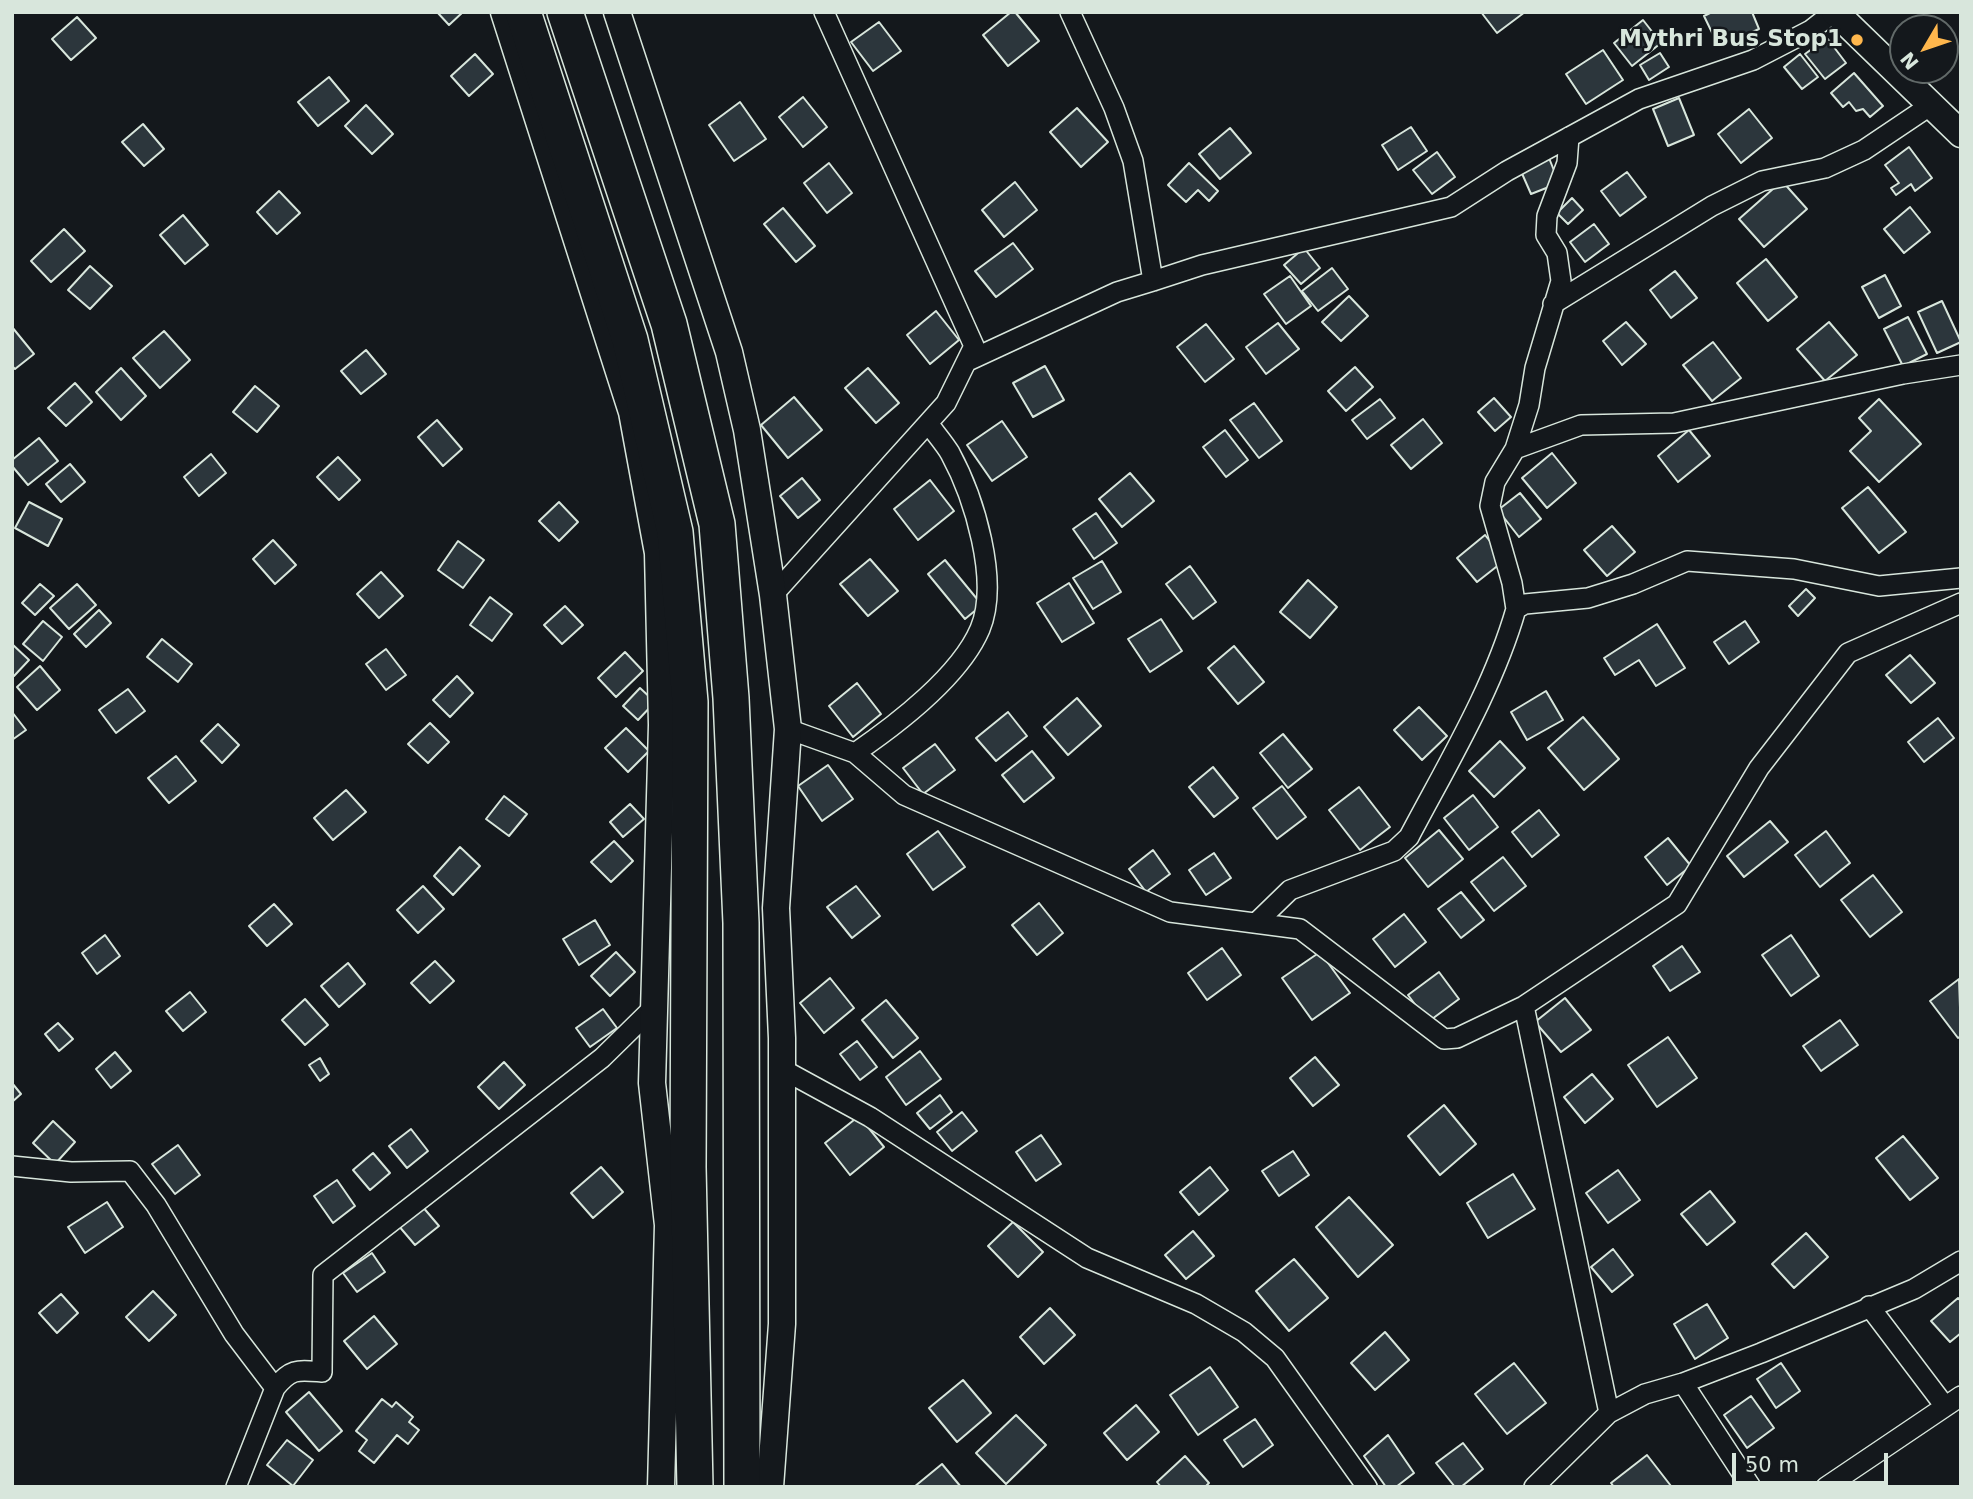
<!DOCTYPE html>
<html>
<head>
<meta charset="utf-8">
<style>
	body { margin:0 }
	#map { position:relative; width:1973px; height:1499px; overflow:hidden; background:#14181c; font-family:"DejaVu Sans",sans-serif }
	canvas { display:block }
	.frame { position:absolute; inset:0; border:14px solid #d8e6dc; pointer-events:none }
	.north { position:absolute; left:1889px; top:14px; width:70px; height:70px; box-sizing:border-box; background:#14181c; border:2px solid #626a69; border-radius:50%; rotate:231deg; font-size:19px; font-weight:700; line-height:28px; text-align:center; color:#d8e6dc }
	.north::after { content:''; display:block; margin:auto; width:24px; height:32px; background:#ffb74d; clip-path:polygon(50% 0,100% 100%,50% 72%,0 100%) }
	.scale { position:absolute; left:1732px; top:1453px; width:156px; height:32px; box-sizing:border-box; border:4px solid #d8e6dc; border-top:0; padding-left:9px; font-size:21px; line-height:24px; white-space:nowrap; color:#d8e6dc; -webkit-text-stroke:5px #14181c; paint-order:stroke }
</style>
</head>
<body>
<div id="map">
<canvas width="1973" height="1499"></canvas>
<div class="frame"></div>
<div class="north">N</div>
<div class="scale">50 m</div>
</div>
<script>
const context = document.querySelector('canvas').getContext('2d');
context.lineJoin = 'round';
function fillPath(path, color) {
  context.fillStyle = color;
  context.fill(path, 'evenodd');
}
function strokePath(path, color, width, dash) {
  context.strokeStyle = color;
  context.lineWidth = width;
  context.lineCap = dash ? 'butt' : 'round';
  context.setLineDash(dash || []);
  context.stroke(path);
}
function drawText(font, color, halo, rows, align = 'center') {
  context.font = font + ' "DejaVu Sans",sans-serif';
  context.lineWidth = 5;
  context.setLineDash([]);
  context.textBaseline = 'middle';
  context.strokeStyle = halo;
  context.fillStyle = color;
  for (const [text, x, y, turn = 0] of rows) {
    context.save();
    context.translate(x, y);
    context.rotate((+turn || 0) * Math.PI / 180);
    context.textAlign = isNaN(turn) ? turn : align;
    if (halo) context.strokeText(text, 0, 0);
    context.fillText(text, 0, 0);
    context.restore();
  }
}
const building = new Path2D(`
	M 437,12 L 463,12 L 449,25 Z
	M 1011,12 L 1015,12 L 1039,41 L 1008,66 L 983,35 Z
	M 1481,12 L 1525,12 L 1497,33 Z
	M 1712,12 L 1752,12 L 1759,29 L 1719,47 L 1704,16 Z
	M 77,17 L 96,38 L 71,60 L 52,39 Z
	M 1643,20 L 1661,43 L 1632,66 L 1614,43 Z
	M 879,22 L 901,51 L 873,71 L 851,42 Z
	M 1827,38 L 1846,63 L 1825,79 L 1805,54 Z
	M 1603,50 L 1623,80 L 1586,104 L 1566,74 Z
	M 1660,53 L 1669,67 L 1649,80 L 1640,65 Z
	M 475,54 L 493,74 L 469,96 L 451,76 Z
	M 1800,54 L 1818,77 L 1802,89 L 1784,67 Z
	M 1854,73 L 1883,106 L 1870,117 L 1863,109 L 1856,111 L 1849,102 L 1843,107 L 1831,93 Z
	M 329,77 L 349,101 L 318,126 L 298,102 Z
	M 803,97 L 827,127 L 803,147 L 779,117 Z
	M 1679,98 L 1694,135 L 1668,146 L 1653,109 Z
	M 740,102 L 766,139 L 734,161 L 709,125 Z
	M 366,105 L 393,134 L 372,154 L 345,126 Z
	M 1077,108 L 1108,142 L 1081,167 L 1050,132 Z
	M 1749,109 L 1772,138 L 1741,163 L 1718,134 Z
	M 143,124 L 164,149 L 144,166 L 122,142 Z
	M 1411,127 L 1427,151 L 1398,170 L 1382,145 Z
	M 1230,128 L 1251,153 L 1220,179 L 1199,154 Z
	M 1909,147 L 1932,178 L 1915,191 L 1911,184 L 1896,195 L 1891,188 L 1899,183 L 1885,165 Z
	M 1437,152 L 1455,177 L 1432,194 L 1413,170 Z
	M 1549,158 L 1559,183 L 1531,194 L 1520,169 Z
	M 829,163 L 852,193 L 827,213 L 804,183 Z
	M 1189,163 L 1218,191 L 1209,201 L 1198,190 L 1186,202 L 1168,185 Z
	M 1627,172 L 1646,197 L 1620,216 L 1601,191 Z
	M 1782,181 L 1807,209 L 1764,247 L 1739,219 Z
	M 1015,182 L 1037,210 L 1004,237 L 982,210 Z
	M 279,191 L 300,213 L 277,234 L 257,212 Z
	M 1572,198 L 1583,210 L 1568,224 L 1557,213 Z
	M 1910,207 L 1930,232 L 1904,253 L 1884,229 Z
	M 783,208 L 815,246 L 796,262 L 764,224 Z
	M 183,215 L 208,245 L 185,264 L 160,235 Z
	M 1594,224 L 1609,244 L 1585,262 L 1570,242 Z
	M 64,229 L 85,251 L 51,282 L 31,261 Z
	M 1013,243 L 1033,269 L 996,297 L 975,271 Z
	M 1304,248 L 1320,268 L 1301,284 L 1284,265 Z
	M 1766,259 L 1797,297 L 1768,321 L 1737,283 Z
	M 90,266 L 112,286 L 90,309 L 68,290 Z
	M 1332,268 L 1348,289 L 1318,311 L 1302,291 Z
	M 1675,271 L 1697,298 L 1671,318 L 1650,290 Z
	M 1885,275 L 1901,306 L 1879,318 L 1862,287 Z
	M 1290,276 L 1311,306 L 1286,324 L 1264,294 Z
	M 1349,296 L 1368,316 L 1341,341 L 1322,322 Z
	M 1942,301 L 1961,342 L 1937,353 L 1918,312 Z
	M 936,311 L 959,340 L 930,364 L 907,335 Z
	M 1908,317 L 1927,354 L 1903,366 L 1884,329 Z
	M 1626,322 L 1646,344 L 1622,365 L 1603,341 Z
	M 1829,322 L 1857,355 L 1825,381 L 1797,349 Z
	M 1278,323 L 1299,349 L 1266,374 L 1246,347 Z
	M 1206,324 L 1234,359 L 1205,382 L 1177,347 Z
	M 12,327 L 34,354 L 15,369 L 12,366 Z
	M 164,331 L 190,360 L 160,388 L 133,358 Z
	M 1713,342 L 1741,378 L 1712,401 L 1683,365 Z
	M 366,350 L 386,374 L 361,394 L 341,371 Z
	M 1045,366 L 1064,400 L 1033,417 L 1013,383 Z
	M 1355,367 L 1373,387 L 1346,411 L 1328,391 Z
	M 121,368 L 146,396 L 121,420 L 96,392 Z
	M 868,368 L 899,403 L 876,423 L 845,388 Z
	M 75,383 L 92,402 L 66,426 L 48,408 Z
	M 255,386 L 279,406 L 257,432 L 233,412 Z
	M 794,397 L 822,430 L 788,458 L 761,425 Z
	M 1494,398 L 1511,417 L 1495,431 L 1478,412 Z
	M 1380,399 L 1395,418 L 1367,439 L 1352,420 Z
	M 1879,399 L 1921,444 L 1879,482 L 1850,451 L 1871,431 L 1859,418 Z
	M 1254,403 L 1282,441 L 1259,458 L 1230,420 Z
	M 1423,419 L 1442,443 L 1411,469 L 1391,445 Z
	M 437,420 L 462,449 L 443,466 L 418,437 Z
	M 1002,421 L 1027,457 L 992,481 L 967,445 Z
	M 1225,430 L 1248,460 L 1226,477 L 1203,447 Z
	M 1689,430 L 1710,456 L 1678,482 L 1658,456 Z
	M 39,438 L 58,461 L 28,485 L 12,466 L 12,460 Z
	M 1552,453 L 1576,483 L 1547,508 L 1522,478 Z
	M 211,454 L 226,473 L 199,496 L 184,477 Z
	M 338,457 L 360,480 L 339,500 L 317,477 Z
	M 70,464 L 85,482 L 61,502 L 46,484 Z
	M 1130,473 L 1154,501 L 1122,527 L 1099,499 Z
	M 802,478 L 820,500 L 798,518 L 780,496 Z
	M 930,480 L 954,511 L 918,540 L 894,509 Z
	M 1868,487 L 1906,532 L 1879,553 L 1842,508 Z
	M 1520,493 L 1541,519 L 1519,537 L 1498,510 Z
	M 29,502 L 62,519 L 48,546 L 15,528 Z
	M 559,502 L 578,522 L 559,541 L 539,521 Z
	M 1096,513 L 1117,543 L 1094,559 L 1073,529 Z
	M 1612,526 L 1635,552 L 1607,576 L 1584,550 Z
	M 1485,535 L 1505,560 L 1477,582 L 1457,558 Z
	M 273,540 L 296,565 L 275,584 L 253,559 Z
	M 458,541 L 484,560 L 463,588 L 438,570 Z
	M 870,559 L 898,591 L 868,616 L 840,584 Z
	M 945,560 L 982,605 L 965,619 L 928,574 Z
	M 1102,561 L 1121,592 L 1093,609 L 1073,578 Z
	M 1190,566 L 1216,602 L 1193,619 L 1166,584 Z
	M 381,572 L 403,596 L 379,618 L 357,594 Z
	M 1308,580 L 1337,607 L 1310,638 L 1280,612 Z
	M 1069,583 L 1094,623 L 1062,642 L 1037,603 Z
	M 40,584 L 54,596 L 35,615 L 22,603 Z
	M 77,584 L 96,605 L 69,629 L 50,608 Z
	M 1806,589 L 1815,598 L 1798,616 L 1789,606 Z
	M 490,597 L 512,614 L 492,641 L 470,625 Z
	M 565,606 L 583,625 L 562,644 L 544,625 Z
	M 99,610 L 111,623 L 86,647 L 74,634 Z
	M 1161,619 L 1182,651 L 1150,672 L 1128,639 Z
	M 43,621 L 62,637 L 43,661 L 23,644 Z
	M 1745,621 L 1759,642 L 1729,664 L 1714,642 Z
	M 1657,624 L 1685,668 L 1656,686 L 1639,660 L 1615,675 L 1604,658 Z
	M 162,639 L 192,664 L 178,682 L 147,657 Z
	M 12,644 L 29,660 L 14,676 L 12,675 Z
	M 1234,646 L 1264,682 L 1238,704 L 1208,668 Z
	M 386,649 L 406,675 L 386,690 L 366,664 Z
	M 625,652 L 643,671 L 616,697 L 598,678 Z
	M 1910,655 L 1935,683 L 1911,703 L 1886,675 Z
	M 40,666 L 60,690 L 37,710 L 17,687 Z
	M 457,676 L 473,693 L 450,717 L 433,700 Z
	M 857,683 L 881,714 L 853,737 L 829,706 Z
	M 640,688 L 655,702 L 638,720 L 623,706 Z
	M 128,689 L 145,711 L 116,733 L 99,710 Z
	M 1546,691 L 1563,720 L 1527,740 L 1511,712 Z
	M 1077,698 L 1101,726 L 1068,755 L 1044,727 Z
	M 1419,707 L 1447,736 L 1422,760 L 1394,730 Z
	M 12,712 L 26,730 L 12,740 Z
	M 1008,712 L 1027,736 L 996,761 L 976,738 Z
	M 1583,717 L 1619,759 L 1584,790 L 1548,748 Z
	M 1938,718 L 1954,738 L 1924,762 L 1908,742 Z
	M 430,723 L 449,742 L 428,763 L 408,744 Z
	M 218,724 L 239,745 L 222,763 L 201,741 Z
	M 626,728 L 649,751 L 628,772 L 605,748 Z
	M 1283,734 L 1312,769 L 1288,788 L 1260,753 Z
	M 1500,741 L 1525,768 L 1494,797 L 1469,771 Z
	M 935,744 L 955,770 L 923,794 L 903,768 Z
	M 1032,751 L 1054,778 L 1024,802 L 1002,775 Z
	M 176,756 L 196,781 L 169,803 L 148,778 Z
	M 828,765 L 853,799 L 822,821 L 798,786 Z
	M 1213,767 L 1238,798 L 1214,817 L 1189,787 Z
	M 1282,786 L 1306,817 L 1277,839 L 1253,808 Z
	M 1359,787 L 1390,827 L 1360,850 L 1329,810 Z
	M 346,790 L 366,812 L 333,840 L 314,818 Z
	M 1473,795 L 1498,827 L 1469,850 L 1444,818 Z
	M 504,796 L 527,814 L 509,836 L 486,819 Z
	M 630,804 L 644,819 L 623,837 L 610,822 Z
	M 1539,810 L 1559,835 L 1532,857 L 1512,832 Z
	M 1770,821 L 1788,842 L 1744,877 L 1727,856 Z
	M 1439,830 L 1463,859 L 1428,887 L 1405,858 Z
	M 938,831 L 965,867 L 933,890 L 907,854 Z
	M 1826,831 L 1850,863 L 1820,887 L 1795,855 Z
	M 1668,838 L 1691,866 L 1667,885 L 1645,857 Z
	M 614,841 L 633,861 L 611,882 L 591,862 Z
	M 460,847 L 480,866 L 453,895 L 434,876 Z
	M 1153,850 L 1170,874 L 1146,892 L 1129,869 Z
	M 1214,853 L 1231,878 L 1206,895 L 1189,870 Z
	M 1503,857 L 1526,886 L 1494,911 L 1471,882 Z
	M 1873,875 L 1902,912 L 1870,937 L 1841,900 Z
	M 423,886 L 444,909 L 418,933 L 397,910 Z
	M 856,886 L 880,916 L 852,938 L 827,907 Z
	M 1461,892 L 1484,920 L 1461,938 L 1438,909 Z
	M 1039,903 L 1063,933 L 1037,955 L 1012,925 Z
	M 274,904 L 292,924 L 267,946 L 249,926 Z
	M 1404,914 L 1426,942 L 1395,967 L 1373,939 Z
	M 595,920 L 610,945 L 579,965 L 563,939 Z
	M 105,935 L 120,956 L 97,974 L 82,953 Z
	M 1791,935 L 1819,976 L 1791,996 L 1762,955 Z
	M 1682,946 L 1700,972 L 1670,991 L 1653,966 Z
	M 1222,948 L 1241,975 L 1207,1000 L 1188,973 Z
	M 616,952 L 635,972 L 610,996 L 591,976 Z
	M 1320,952 L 1350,993 L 1312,1020 L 1282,978 Z
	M 435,961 L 454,981 L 430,1003 L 411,983 Z
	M 348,963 L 365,984 L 339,1007 L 321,986 Z
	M 1439,972 L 1459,999 L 1428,1022 L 1408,995 Z
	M 830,978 L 854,1008 L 824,1033 L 800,1003 Z
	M 1959,979 L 1961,1036 L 1958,1038 L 1930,1001 Z
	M 190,992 L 206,1012 L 183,1031 L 166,1011 Z
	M 1565,998 L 1591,1030 L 1561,1052 L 1535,1022 Z
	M 305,999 L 328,1025 L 305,1045 L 282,1020 Z
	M 886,1000 L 918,1038 L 893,1058 L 862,1020 Z
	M 603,1009 L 617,1028 L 590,1047 L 576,1028 Z
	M 1840,1020 L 1858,1045 L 1821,1071 L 1803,1046 Z
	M 58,1023 L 73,1039 L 59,1051 L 45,1034 Z
	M 1668,1037 L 1697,1078 L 1657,1107 L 1628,1065 Z
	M 857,1041 L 877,1067 L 860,1080 L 840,1054 Z
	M 920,1051 L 941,1079 L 906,1105 L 886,1077 Z
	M 115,1052 L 131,1071 L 111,1088 L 96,1069 Z
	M 1315,1057 L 1339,1085 L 1313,1106 L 1290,1078 Z
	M 320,1058 L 329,1074 L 320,1081 L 309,1065 Z
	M 504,1062 L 525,1085 L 499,1109 L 478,1087 Z
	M 1592,1074 L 1613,1099 L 1585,1123 L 1564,1097 Z
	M 12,1083 L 21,1094 L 12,1102 Z
	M 940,1095 L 952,1112 L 930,1129 L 917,1113 Z
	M 1444,1105 L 1476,1144 L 1440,1175 L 1408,1136 Z
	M 962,1112 L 977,1131 L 952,1151 L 937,1132 Z
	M 859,1116 L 884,1147 L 850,1175 L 825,1143 Z
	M 53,1121 L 75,1142 L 55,1164 L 33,1143 Z
	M 411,1129 L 428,1151 L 407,1168 L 389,1146 Z
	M 1041,1135 L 1061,1164 L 1036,1181 L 1016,1152 Z
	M 1903,1136 L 1938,1178 L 1910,1200 L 1876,1158 Z
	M 178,1145 L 200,1175 L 175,1194 L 152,1164 Z
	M 1293,1151 L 1309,1175 L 1279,1196 L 1262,1171 Z
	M 373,1153 L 390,1173 L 370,1190 L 353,1170 Z
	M 601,1167 L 623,1192 L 593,1218 L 571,1193 Z
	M 1210,1167 L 1228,1190 L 1199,1215 L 1180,1192 Z
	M 1618,1170 L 1640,1200 L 1608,1223 L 1586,1193 Z
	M 1513,1174 L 1535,1209 L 1488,1238 L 1467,1203 Z
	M 337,1180 L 355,1206 L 333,1223 L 314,1196 Z
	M 1710,1191 L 1735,1222 L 1707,1245 L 1681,1214 Z
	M 1349,1197 L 1393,1245 L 1358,1277 L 1316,1227 Z
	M 107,1202 L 123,1227 L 85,1253 L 68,1227 Z
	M 422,1206 L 439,1226 L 415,1245 L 398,1225 Z
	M 1013,1222 L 1043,1252 L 1018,1277 L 988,1246 Z
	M 1193,1231 L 1214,1256 L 1186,1279 L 1165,1255 Z
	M 1806,1233 L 1828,1257 L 1794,1288 L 1772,1264 Z
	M 1613,1249 L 1633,1275 L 1612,1292 L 1591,1267 Z
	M 372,1253 L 385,1272 L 357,1292 L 343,1273 Z
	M 1294,1259 L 1328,1298 L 1289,1331 L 1256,1291 Z
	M 153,1291 L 176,1315 L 149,1341 L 126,1317 Z
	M 61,1294 L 78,1313 L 57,1333 L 39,1313 Z
	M 1958,1298 L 1961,1301 L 1961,1333 L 1950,1342 L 1931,1321 Z
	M 1707,1304 L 1728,1338 L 1695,1359 L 1674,1324 Z
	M 1050,1308 L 1075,1335 L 1044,1364 L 1020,1337 Z
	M 374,1316 L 397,1344 L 367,1369 L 344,1341 Z
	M 1385,1332 L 1409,1360 L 1375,1390 L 1351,1363 Z
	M 1514,1363 L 1546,1403 L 1507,1434 L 1475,1394 Z
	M 1781,1363 L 1800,1391 L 1776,1408 L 1757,1379 Z
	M 1210,1367 L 1238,1407 L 1198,1435 L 1170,1395 Z
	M 963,1380 L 991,1413 L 957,1442 L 929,1408 Z
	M 309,1392 L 342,1431 L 319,1451 L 286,1412 Z
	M 1751,1396 L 1774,1428 L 1747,1448 L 1724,1415 Z
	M 382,1399 L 392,1407 L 396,1402 L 413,1417 L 409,1422 L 419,1430 L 408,1444 L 397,1435 L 374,1463 L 359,1451 L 367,1440 L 356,1431 Z
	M 1136,1405 L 1159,1432 L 1127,1460 L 1104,1433 Z
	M 1016,1415 L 1046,1445 L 1006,1484 L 976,1453 Z
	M 1255,1419 L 1273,1445 L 1243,1467 L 1224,1440 Z
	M 1388,1435 L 1414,1473 L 1396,1487 L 1386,1487 L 1364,1456 Z
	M 287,1440 L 313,1460 L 293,1486 L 267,1465 Z
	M 1463,1443 L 1483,1469 L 1461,1487 L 1455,1487 L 1436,1463 Z
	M 1647,1455 L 1671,1486 L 1614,1487 L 1611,1483 Z
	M 1185,1456 L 1209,1483 L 1205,1487 L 1161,1487 L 1157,1482 Z
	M 942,1464 L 961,1487 L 914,1487 Z`);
fillPath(building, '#2c363c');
strokePath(building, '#d8e6dc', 2);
const street = new Path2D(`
	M 1070,12 L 1114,108 L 1133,161 L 1153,281
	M 1553,304 L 1712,206 L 1762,181 L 1825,168 L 1864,150 L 1931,105
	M 968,361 L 1117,292 L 1153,281 L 1202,265 L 1451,207 L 1507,171 L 1639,99 L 1753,60 L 1811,30 L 1834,12
	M 1515,449 L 1581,425 L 1674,423 L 1903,374 L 1961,365
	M 773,595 L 928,423
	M 1516,609 L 1512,583 L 1490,506 L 1495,482 L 1515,449 L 1529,405 L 1535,368 L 1561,281 L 1557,253 L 1546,235 L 1547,216 L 1567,163 L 1569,137
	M 788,729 L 855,753 C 896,725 960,676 980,629 C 1000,581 974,497 950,453 C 944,443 935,433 928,423 L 946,403 L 974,346 L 824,12
	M 855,753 L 904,795 L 1170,912 L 1300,929 L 1444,1039 L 1457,1038 L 1524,1006 L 1677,904 L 1759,768 L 1848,653 L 1961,603
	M 1256,923 L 1290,890 L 1394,851 L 1409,837 C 1448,763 1493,689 1516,609 L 1525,604 L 1588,598 L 1633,584 L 1687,561 L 1794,569 L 1879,586 L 1961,578
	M 1524,1006 L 1609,1413
	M 782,1069 L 870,1117 L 1087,1258 L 1196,1304 L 1244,1332 L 1275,1358 L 1367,1487
	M 12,1166 L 71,1172 L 130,1171 L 156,1205 L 234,1334 L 275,1388 L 236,1487
	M 1869,1306 L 1944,1405
	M 1683,1383 L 1751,1487
	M 275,1388 C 291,1368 298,1370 322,1372 L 323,1275 L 602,1058 L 656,1005
	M 1534,1487 L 1609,1413 L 1645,1394 L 1683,1383 L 1761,1353 L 1914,1289 L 1961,1261
	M 1826,1487 L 1961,1396`);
const secondary = new Path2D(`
	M 504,12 L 632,412 L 658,553 L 662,725 L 652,1083 L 668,1225 L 661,1487
	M 617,12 L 729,352 L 747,430 L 773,595 L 788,729 L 776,908 L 782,1038 L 782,1324 L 770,1487
	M 1835,12 L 1961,134`);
const highway = new Path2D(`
	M 523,12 L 630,340 L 675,532 L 690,702 L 688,1167 L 695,1487
	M 565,12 L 669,324 L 717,524 L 731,698 L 741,923 L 742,1487`);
strokePath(street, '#d8e6dc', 22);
strokePath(secondary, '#d8e6dc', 29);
strokePath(highway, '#d8e6dc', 38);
strokePath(street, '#14181c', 19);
strokePath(secondary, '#14181c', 26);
strokePath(highway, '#14181c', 35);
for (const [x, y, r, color] of [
	[1857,40,7,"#ffb74d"]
]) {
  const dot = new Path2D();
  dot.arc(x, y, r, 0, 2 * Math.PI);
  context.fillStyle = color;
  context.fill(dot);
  strokePath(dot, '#14181c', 2.5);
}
drawText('bold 23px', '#d8e6dc', '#14181c', [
	["Mythri Bus Stop1",1843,40]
], 'right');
</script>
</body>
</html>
